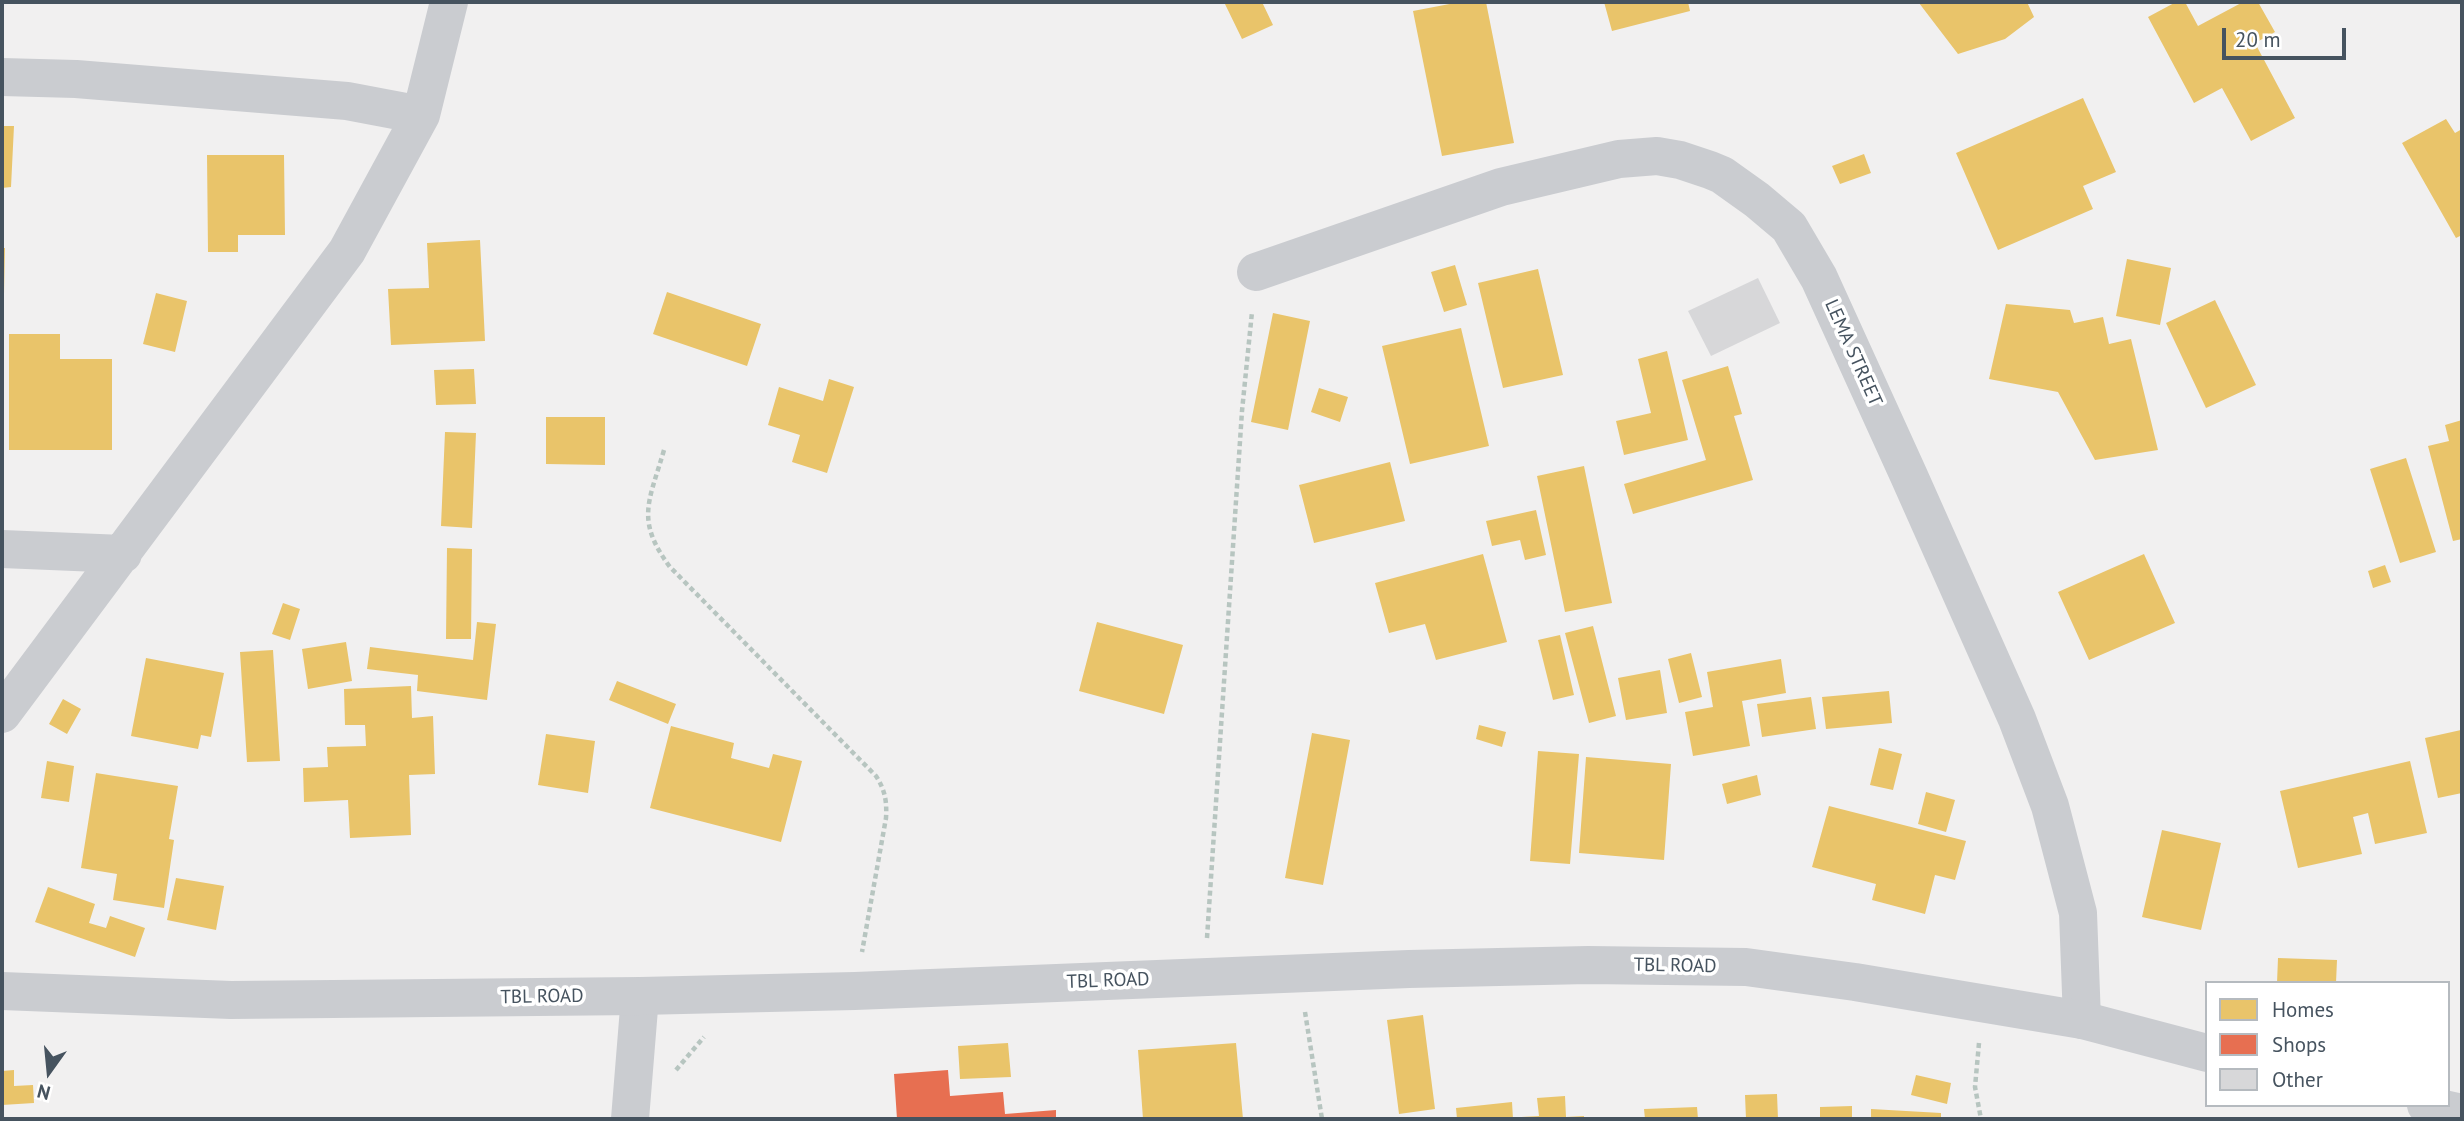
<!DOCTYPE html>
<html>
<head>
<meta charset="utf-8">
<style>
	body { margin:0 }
	#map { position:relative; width:2464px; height:1121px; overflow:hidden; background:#f1f0f0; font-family:"PT Sans",sans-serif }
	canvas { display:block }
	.frame { position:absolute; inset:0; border:4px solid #46535f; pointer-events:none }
	.legend { position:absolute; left:2205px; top:981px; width:245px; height:126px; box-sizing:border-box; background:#fff; border:2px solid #b5babf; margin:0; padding:9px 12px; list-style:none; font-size:21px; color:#46535f }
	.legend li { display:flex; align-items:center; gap:14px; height:35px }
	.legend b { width:35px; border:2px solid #b5babf }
	.north { position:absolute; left:14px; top:1037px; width:70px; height:70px; -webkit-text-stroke:5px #fff; paint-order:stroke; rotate:195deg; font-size:19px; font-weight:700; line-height:28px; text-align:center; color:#46535f }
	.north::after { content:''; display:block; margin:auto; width:24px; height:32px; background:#46535f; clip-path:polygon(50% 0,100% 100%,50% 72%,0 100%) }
	.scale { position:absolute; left:2222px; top:28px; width:124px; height:32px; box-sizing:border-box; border:4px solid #46535f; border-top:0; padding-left:9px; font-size:21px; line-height:24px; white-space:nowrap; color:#46535f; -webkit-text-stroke:5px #fff; paint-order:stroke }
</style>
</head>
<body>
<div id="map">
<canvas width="2464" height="1121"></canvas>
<div class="frame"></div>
<ul class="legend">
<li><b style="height:19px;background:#e9c46a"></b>Homes</li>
<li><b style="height:19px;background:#e76f51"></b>Shops</li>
<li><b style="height:19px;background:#d7d7d9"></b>Other</li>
</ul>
<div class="north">N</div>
<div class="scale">20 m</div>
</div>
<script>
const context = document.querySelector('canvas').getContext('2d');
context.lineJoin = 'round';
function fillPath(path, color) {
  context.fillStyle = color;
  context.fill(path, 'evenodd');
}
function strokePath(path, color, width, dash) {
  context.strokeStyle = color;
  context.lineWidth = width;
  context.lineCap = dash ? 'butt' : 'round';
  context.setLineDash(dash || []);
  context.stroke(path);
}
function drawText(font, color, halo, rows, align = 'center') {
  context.font = font + ' "PT Sans",sans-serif';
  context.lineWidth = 7;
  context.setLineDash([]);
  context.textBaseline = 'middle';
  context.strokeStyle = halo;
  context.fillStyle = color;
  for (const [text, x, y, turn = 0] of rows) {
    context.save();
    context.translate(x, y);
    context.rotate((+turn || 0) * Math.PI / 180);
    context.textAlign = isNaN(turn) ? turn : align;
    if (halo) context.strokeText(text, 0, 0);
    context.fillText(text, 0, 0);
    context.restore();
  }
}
fillPath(new Path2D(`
	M 1224,2 L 1262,2 L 1273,25 L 1242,39 Z
	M 1460,2 L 1486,2 L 1514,143 L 1442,156 L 1413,11 Z
	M 1604,2 L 1688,2 L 1690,11 L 1612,31 Z
	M 1925,2 L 2027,2 L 2034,17 L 2005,39 L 1958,54 L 1919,3 Z
	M 2176,2 L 2185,2 L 2198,26 L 2243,2 L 2258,2 L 2275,32 L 2255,43 L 2295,118 L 2251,141 L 2222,88 L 2194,103 L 2148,17 Z
	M 2083,98 L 2116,172 L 2083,186 L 2093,209 L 1998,250 L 1956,153 Z
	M 2446,119 L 2455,133 L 2462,129 L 2462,235 L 2456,238 L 2402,143 Z
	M 2,126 L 14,126 L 11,187 L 2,188 Z
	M 1864,154 L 1871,173 L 1840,184 L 1832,166 Z
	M 207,155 L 284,155 L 285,235 L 238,235 L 238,252 L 208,252 Z
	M 480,240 L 485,341 L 391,345 L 388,289 L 429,288 L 427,243 Z
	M 2,248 L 5,248 L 4,294 L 2,294 Z
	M 2127,259 L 2171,268 L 2160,325 L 2116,316 Z
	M 1455,265 L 1467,305 L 1444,312 L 1431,272 Z
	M 1538,269 L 1563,375 L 1503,388 L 1478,283 Z
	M 667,292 L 761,324 L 747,366 L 653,334 Z
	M 156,293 L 187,301 L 175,352 L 143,344 Z
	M 2215,300 L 2256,385 L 2206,408 L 2166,323 Z
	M 2006,304 L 2070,310 L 2074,323 L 2103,317 L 2109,344 L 2131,339 L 2158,450 L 2095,460 L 2058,392 L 1989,379 Z
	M 1273,313 L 1310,321 L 1288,430 L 1251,422 Z
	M 1461,328 L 1489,446 L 1410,464 L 1382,346 Z
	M 9,334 L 60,334 L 60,359 L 112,359 L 112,450 L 9,450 Z
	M 1667,351 L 1688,440 L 1624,455 L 1616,421 L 1651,413 L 1638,359 Z
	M 1728,366 L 1742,414 L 1734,416 L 1753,480 L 1633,514 L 1624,484 L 1706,460 L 1682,380 Z
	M 474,369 L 476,404 L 436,405 L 434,370 Z
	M 829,379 L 854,387 L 827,473 L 792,462 L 800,435 L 768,425 L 779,387 L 823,401 Z
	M 1319,388 L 1348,397 L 1340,422 L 1311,412 Z
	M 546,417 L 605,417 L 605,465 L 546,464 Z
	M 2462,420 L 2462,539 L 2453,541 L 2428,446 L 2449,441 L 2445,425 Z
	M 445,432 L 476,433 L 472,528 L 441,526 Z
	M 2406,458 L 2436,552 L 2400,563 L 2370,469 Z
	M 1390,462 L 1405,521 L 1314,543 L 1299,485 Z
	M 1584,466 L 1612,603 L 1565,612 L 1537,476 Z
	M 1536,510 L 1546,555 L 1525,560 L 1520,540 L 1492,546 L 1486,521 Z
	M 447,548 L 472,549 L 471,639 L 446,639 Z
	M 1483,554 L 1507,642 L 1436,660 L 1425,624 L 1389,633 L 1375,583 Z
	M 2144,554 L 2175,623 L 2089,660 L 2058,592 Z
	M 2385,565 L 2391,582 L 2373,588 L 2368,571 Z
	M 283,603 L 300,609 L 290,640 L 272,634 Z
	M 477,622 L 496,624 L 487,700 L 417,691 L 418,675 L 367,669 L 370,647 L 473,660 Z
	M 1097,622 L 1183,645 L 1164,714 L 1079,691 Z
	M 1593,626 L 1616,716 L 1589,723 L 1565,633 Z
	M 1560,635 L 1574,695 L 1553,700 L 1538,640 Z
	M 346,642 L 352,681 L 308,689 L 302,649 Z
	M 273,650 L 280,761 L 247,762 L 240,652 Z
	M 1691,653 L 1702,697 L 1679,703 L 1668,659 Z
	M 146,658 L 224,673 L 211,737 L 201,735 L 198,749 L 131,736 Z
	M 1781,659 L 1786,693 L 1742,701 L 1750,746 L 1693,756 L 1685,712 L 1713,707 L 1707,672 Z
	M 1660,670 L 1667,713 L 1626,720 L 1618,678 Z
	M 617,681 L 676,704 L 668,724 L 609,700 Z
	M 411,686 L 412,718 L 433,716 L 435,774 L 409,775 L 411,835 L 350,838 L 348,800 L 304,802 L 303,768 L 328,767 L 327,747 L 366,746 L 365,725 L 345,725 L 344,689 Z
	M 1889,691 L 1892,723 L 1826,729 L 1822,697 Z
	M 1811,697 L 1816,729 L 1762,737 L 1757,704 Z
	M 63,699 L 81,709 L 67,734 L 49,724 Z
	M 1479,725 L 1506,732 L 1502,747 L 1476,739 Z
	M 671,726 L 734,743 L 731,758 L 769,768 L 773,754 L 802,761 L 781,842 L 650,808 Z
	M 2461,730 L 2462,793 L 2438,798 L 2425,738 Z
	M 1312,733 L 1350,740 L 1323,885 L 1285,878 Z
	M 546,734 L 595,741 L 588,793 L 538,785 Z
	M 1879,748 L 1902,754 L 1893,790 L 1870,785 Z
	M 1538,751 L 1579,754 L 1570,864 L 1530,861 Z
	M 1586,757 L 1671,764 L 1664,860 L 1579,853 Z
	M 47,761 L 74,766 L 69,802 L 41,798 Z
	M 2410,761 L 2427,833 L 2375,844 L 2368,813 L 2353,817 L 2362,854 L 2298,868 L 2280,791 Z
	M 96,773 L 178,786 L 169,839 L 174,840 L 164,908 L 113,900 L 117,874 L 81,868 Z
	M 1757,775 L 1761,795 L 1727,804 L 1722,784 Z
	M 1926,792 L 1955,800 L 1946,832 L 1918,824 Z
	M 1829,806 L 1966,841 L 1955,880 L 1935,875 L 1925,914 L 1872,900 L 1876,884 L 1812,867 Z
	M 2162,830 L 2221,843 L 2201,930 L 2142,917 Z
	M 176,878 L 224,886 L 216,930 L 167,920 Z
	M 48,887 L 95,904 L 89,923 L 106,928 L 110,916 L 145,928 L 135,957 L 35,922 Z
	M 2278,958 L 2337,960 L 2336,983 L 2277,983 Z
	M 1423,1015 L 1435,1109 L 1399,1114 L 1387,1020 Z
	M 1008,1043 L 1011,1077 L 960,1079 L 958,1046 Z
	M 1236,1043 L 1243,1119 L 1143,1119 L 1138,1050 Z
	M 14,1070 L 14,1086 L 33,1085 L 34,1103 L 2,1105 L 2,1071 Z
	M 1916,1075 L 1951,1083 L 1947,1104 L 1911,1095 Z
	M 1777,1094 L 1778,1119 L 1746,1119 L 1745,1095 Z
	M 1565,1096 L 1566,1117 L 1584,1116 L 1584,1119 L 1521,1119 L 1521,1117 L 1539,1116 L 1537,1098 Z
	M 1512,1102 L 1513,1119 L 1457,1119 L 1456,1108 Z
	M 1852,1106 L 1852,1119 L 1820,1119 L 1820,1107 Z
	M 1697,1107 L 1698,1119 L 1645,1119 L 1644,1109 Z
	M 1871,1109 L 1941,1113 L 1941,1119 L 1871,1119 Z`), '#e9c46a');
fillPath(new Path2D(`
	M 948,1070 L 950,1096 L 1003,1092 L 1005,1114 L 1056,1110 L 1056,1119 L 897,1119 L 894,1074 Z`), '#e76f51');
fillPath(new Path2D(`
	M 1758,278 L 1780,323 L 1711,356 L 1688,311 Z`), '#d7d7d9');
strokePath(new Path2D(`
	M 664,450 C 649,502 635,520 670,567 L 876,776 C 885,790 887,801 886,818 L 862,952
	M 1207,938 L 1242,411 L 1252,312
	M 1305,1012 L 1322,1119
	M 1979,1043 L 1975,1087 L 1981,1119
	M 676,1070 L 704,1037`), '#b7c5c0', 4.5, [5, 3.5]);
strokePath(new Path2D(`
	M 2,77 L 76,79 L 347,101 L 421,115
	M 1256,272 L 1501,187 L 1619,159 L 1657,156 L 1680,160 L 1710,170 L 1722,175 L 1757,200 L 1789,227 L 1819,278 L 1909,476 L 2017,719 L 2050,806 L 2078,913 L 2082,1020
	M 2,549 L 123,554
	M 2,714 L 347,251 L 421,115 L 449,2
	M 630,1119 L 640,996`), '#caccd0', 38);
strokePath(new Path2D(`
	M 2,991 L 231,1000 L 640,996 L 855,991 L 1409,969 L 1588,965 L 1746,967 L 1855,982 L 2082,1020 L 2207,1053
	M 2426,1105 L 2462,1113`), '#caccd0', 38);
drawText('19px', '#46535f', '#fff', [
	["LEMA STREET",1853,353,66],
	["TBL ROAD",1675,966,1],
	["TBL ROAD",1108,981,-2],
	["TBL ROAD",542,997,-1]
]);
</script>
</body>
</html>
